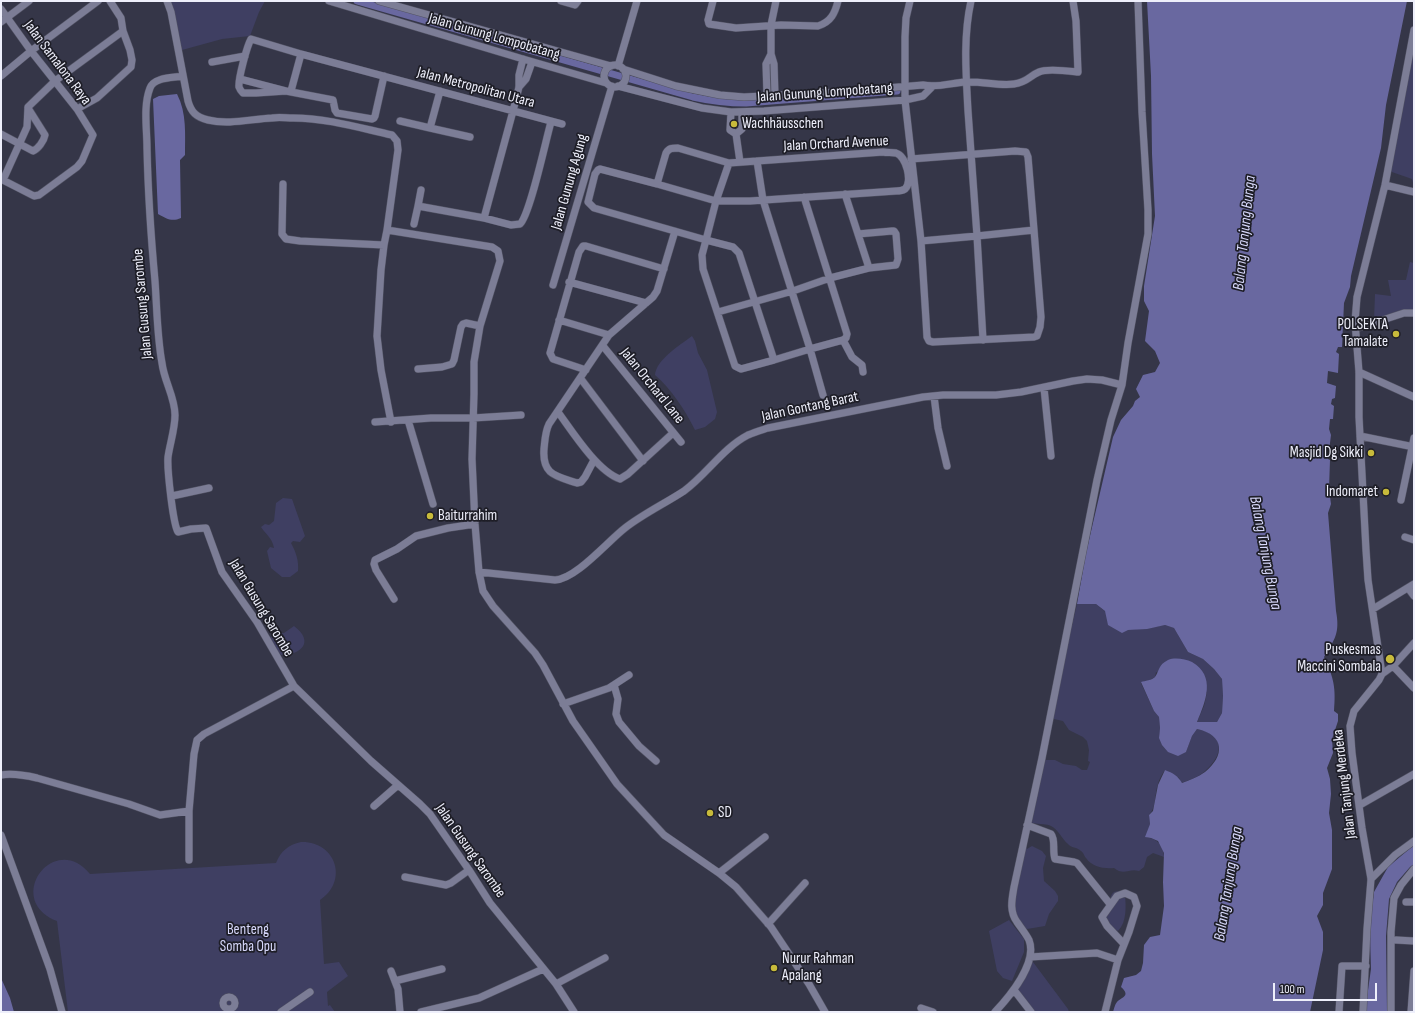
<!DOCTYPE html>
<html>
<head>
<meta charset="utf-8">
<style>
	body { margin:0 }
	#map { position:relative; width:1415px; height:1013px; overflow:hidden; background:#353648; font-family:"Sofia Sans Condensed",sans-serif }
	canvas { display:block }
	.frame { position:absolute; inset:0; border:2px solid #eeeffb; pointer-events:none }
	.scale { position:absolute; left:1273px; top:983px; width:104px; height:18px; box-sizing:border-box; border:2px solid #eeeffb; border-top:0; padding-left:5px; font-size:12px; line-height:14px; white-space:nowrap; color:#eeeffb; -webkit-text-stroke:3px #1e1e27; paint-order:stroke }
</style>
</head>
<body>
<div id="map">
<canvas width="1415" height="1013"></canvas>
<div class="frame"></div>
<div class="scale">100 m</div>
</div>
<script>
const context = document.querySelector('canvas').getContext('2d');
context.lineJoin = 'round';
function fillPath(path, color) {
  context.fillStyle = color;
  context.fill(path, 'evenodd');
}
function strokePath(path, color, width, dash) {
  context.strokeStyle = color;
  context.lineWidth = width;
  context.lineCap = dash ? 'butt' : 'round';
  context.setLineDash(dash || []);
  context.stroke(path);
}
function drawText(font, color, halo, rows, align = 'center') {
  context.font = font + ' "Sofia Sans Condensed",sans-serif';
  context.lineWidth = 3.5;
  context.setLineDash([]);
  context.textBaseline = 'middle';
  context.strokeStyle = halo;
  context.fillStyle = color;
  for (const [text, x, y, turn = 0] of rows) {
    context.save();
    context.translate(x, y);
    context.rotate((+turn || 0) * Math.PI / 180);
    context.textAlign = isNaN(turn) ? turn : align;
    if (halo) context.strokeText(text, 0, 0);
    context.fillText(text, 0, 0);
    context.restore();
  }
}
fillPath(new Path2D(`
	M 170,1 L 265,1 L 259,12 L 250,36 L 222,39 L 182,50 L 173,7 Z
	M 1414,48 L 1414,187 L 1412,179 L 1389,171 Z
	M 1410,262 L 1414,263 L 1414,311 L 1409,309 L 1374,320 L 1375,294 L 1391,296 L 1388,280 L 1406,280 Z
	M 692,336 L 695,341 L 698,353 L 707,370 L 717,412 L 715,419 L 705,427 L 695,430 C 685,410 672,390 655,375 C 656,360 680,345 692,336 Z
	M 283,498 L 292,499 L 305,536 L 300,542 L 293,541 L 291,543 C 296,552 299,561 298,571 L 290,577 L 282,577 L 271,568 L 267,551 L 270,547 L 274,548 C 272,537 266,535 261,527 L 265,524 L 269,525 L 274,521 L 276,503 Z
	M 1077,604 L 1096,604 L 1128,630 L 1147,628 L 1165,625 L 1174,628 L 1188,652 L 1203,659 L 1214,669 L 1222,679 L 1223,696 L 1222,713 L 1217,722 L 1197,722 L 1204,706 L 1207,692 L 1156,672 L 1155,677 L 1148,681 L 1141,683 L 1154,711 L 1159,717 L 1160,728 L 1159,738 L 1186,752 L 1192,736 L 1197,729 C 1226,735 1224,755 1204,772 C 1198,777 1190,780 1181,783 L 1179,778 L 1165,770 C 1162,774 1159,779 1158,784 C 1154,795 1157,806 1149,815 L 1150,824 L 1146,837 C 1157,839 1164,845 1164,857 L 1153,853 L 1147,857 L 1144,867 L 1139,871 C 1129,868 1124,876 1114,868 C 1104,869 1092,867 1086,858 C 1084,856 1084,853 1081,851 C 1077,847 1071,848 1068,844 C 1062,839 1058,829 1051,826 C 1045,823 1036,825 1030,822 L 1045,760 L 1055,760 L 1063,764 L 1076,766 L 1082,770 L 1087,770 L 1090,762 L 1088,761 L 1089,750 L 1087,741 L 1083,737 L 1069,730 L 1063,721 L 1054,719 L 1051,715 Z
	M 294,626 C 315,642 301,655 281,655 C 276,651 270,644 270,637 L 276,634 L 284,633 Z
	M 301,842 C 336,841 349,881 320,900 L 324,964 L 339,962 L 348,976 L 327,992 L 328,1006 L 330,1005 L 335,1012 L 68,1012 L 57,921 C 3,900 54,830 90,874 L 276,863 C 281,851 288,845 301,842 Z
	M 1026,846 L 1027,849 L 1032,846 L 1042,851 L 1046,856 L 1043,868 L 1044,881 L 1055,891 L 1058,896 L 1058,901 L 1049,914 L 1045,926 L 1027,929 L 1023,927 L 1012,906 Z
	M 1118,891 L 1125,895 C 1126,906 1127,922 1118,931 L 1100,920 L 1099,917 L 1103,913 L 1112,894 L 1114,892 Z
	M 1009,920 L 1024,939 L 1024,952 L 1012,981 L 1003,978 L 997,971 L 989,931 Z
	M 1033,962 L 1068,1009 L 1069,1012 L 1029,1012 L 1017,987 L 1028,963 Z`), '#3f3f62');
fillPath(new Path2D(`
	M 1147,1 L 1407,1 L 1386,105 L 1381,148 L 1351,276 L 1350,287 L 1344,303 L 1342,347 L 1338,347 L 1336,352 L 1339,354 L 1338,373 L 1328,371 L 1327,383 L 1336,386 L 1335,398 L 1332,399 L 1331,404 L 1334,406 L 1333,419 L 1330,419 L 1329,429 L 1331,435 L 1328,459 L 1330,460 L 1329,489 L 1331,504 L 1328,513 L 1336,611 C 1340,633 1335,639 1324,657 C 1334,678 1336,688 1334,711 L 1338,714 L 1338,721 L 1332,739 L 1333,753 L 1327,768 L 1330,779 L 1331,794 L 1329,813 L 1332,830 L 1332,869 L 1323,893 L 1323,905 L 1317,916 L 1323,932 L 1323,950 L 1310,1012 L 1113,1012 C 1114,1009 1115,1004 1117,1002 C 1122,997 1131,996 1121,987 L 1124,978 L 1136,975 L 1141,971 L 1143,963 L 1144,945 L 1150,937 L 1160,935 L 1164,906 L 1163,882 L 1164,853 L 1158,841 L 1151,838 L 1145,837 L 1150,824 L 1149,815 L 1153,811 L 1158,785 L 1165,770 C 1173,773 1178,776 1182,783 C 1190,780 1198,777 1205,772 C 1225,756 1225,735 1197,729 L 1192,736 L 1186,752 L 1178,756 L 1168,752 L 1162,745 L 1159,738 L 1160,728 L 1159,717 L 1154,711 L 1141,682 C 1145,681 1152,680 1155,677 C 1160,670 1158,665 1168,660 C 1175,657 1185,659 1192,662 C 1216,676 1206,701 1197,722 L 1217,722 L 1222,713 L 1223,696 L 1222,679 L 1214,669 L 1203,659 L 1188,652 L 1174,628 L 1165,625 L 1147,629 L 1128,630 L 1122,633 L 1108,625 L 1105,611 L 1096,604 L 1077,604 L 1086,553 L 1113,437 L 1121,420 L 1133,406 L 1135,401 L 1140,397 L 1136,389 L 1143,375 L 1155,372 L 1160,363 L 1155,351 L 1145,341 L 1149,311 L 1144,301 L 1144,286 L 1155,216 L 1152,154 L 1151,76 Z
	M 177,94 C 187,113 185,135 185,155 L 180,160 L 181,218 C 172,222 167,219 158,214 L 153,99 L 159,96 Z
	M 1414,845 L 1414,864 L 1410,867 L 1397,882 L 1389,899 L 1386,936 L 1387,1012 L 1367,1012 L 1367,997 L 1371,969 L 1370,935 L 1372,907 L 1374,892 L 1388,867 Z
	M 1,978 L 10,998 L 14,1012 L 1,1012 Z`), '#6968a0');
strokePath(new Path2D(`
	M 357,1 L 693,97 C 711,101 728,103 746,103 L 897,91`), '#6968a0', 7);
const minor = new Path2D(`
	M 167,1 L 171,12 L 188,101 C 191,112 196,117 208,120 C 229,125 251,119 272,118 C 279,117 286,118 293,118 C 327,118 360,128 392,135 L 397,141 L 398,150 L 387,230 L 492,247 L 498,251 L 500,261 L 480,326 L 474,362 L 474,394 L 472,459 L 475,524 L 479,572 L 483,591 L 493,606 L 535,653 L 543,665 L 573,721 L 617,784 L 664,835 L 719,873 L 736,887 L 771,927 L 809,984 L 825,1012
	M 329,1 L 523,59 L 606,83
	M 379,1 L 611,66
	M 561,1 L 575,5 L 578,1
	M 713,1 L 708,20 L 709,24 L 736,28 L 781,25 L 818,26 C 831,22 835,13 838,1
	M 910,1 L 906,18 L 905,37 L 905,100 L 921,241 L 926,320 L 927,337 L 929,341 L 933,342 L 1034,337 L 1037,336 L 1040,327 L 1041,317 L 1034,230
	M 1,9 L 31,51 L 77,109 L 93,135 L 82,161 L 77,167 L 39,195 L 34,196 L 1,179
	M 1,22 L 29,1
	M 212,62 L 245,56
	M604 76a11 11 0 1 1 22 0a11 11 0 1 1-22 0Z
	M 618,66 L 637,1
	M 623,69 L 676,86 L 720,95 L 744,97 L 839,92 L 923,85 C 937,88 951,83 965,82 C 982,81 998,86 1014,84 C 1028,82 1029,76 1039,72 C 1047,68 1069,71 1078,72 L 1076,21 L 1073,1
	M 1,76 L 31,51 L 98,1
	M 183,76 C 173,78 154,77 150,88 C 143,106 147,129 147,148 C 148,193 151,237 155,281 C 157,308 157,336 162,363 C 164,381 175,397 175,415 C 175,429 170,443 168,457 C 167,469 173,524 178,532 L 191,529 L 206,528 L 222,572 L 257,622 L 294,686 L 371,761 L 420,804 L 430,814 L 469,870 L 490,903 L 556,984 L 574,1012
	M 240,79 L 286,91 L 333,100 L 335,110 L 337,113 L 372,119 L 374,118 L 375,116 L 384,76
	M 618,86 L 702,108 L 731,112 L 764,111 L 905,100 L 923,96 L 932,87
	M 519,87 L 526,79 L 532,62
	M 286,91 L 256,93 L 243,93 C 241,91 240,90 239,87 C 238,79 247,46 251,39 L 301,54 L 562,124
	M 291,91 L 301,54
	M 767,95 L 766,64 L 771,54
	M 775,95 L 774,64 L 771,54 L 771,25 L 776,1
	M 77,109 L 97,98 L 131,67 L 132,60 L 130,50 L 123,31 L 121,18 L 110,1
	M 731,112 L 730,130 L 736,134 L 740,162
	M 400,121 L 430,128 L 440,91
	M 430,128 L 470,137
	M 1,134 L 33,151 C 38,149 44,141 45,135 L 28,108
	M 736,134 L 742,129 L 742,112
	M 911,159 L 1015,151 L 1026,152 L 1028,157 L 1034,230 L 977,236 C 974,194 971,153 968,111 C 966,74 963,37 971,1
	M 757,161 L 763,200 L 810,349 L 843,340 L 846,338 L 847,334 L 804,197
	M 3,180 L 27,127 L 28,107 L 55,81 L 123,31
	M 283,184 L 282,234 L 286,239 L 300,241 L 384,245
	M 657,184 L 666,153 C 669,148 672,148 678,148 L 729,163 L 883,152 C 887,153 892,152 896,153 C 906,156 913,182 905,189 C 902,191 899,191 896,191 L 750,201 L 716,201 L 657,184 L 600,169 L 598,170 L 595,174 L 588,202 L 594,208 L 706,240 L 716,201 L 729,163
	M 1385,185 L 1414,192
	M 418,206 L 421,190
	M 484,218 L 513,111 L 519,87 L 519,75 L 523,59
	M 414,224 L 418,206 L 484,218 L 511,225 L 520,224 C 530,215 546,139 551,122
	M 387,230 L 384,245 L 381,270 L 377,336 L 381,370 L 391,422
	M 858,234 L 892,231 L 894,231 L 896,234 L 898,259 L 896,265 L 869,268
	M 921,241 L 977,236 L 983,340
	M 569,282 L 646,303
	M 553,285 L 612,86
	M 718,312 L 793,291 L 830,278 L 869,268 L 845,194
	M 559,320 L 609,335
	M 1355,329 L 1404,313 L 1414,313
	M 843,340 L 852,357 L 862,365 L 863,372
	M 603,346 L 681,442
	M 774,360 L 741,369 L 735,366 L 703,269 L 702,255 L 706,240 L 733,247 L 739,253 L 774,360 L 810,349 L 823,395
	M 418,369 L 442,367 L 452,364 L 454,360 L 461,327 L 463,324 L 466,323 L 480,326
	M 586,370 L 553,359 L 550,353 L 579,252 L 583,246 L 586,246 L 664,269
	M 1359,372 L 1414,397
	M 581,379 L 643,461
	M 1044,388 L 1051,456
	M 934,396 L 938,428 L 947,466
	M 558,412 C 572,431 597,471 620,479 L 628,474 L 673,433
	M 408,420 L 433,504
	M 375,422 L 431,418 L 473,418 L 521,415
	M 1360,436 L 1414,447
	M 594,460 L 585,477 L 581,482 L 577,483 C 556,476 542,475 544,449 C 545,440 545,432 549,424 L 609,335 L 653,297 L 657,291 L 675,231
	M 172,496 L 209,488
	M 1401,500 L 1414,438
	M 1405,537 L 1414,540
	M 479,572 L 555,580 C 576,579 607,542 625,528 C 643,514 664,504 684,491 C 707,474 723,448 748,435 C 755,432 762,430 768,428 L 923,397 L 943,395 L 996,395 L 1021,392 L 1073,381 L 1087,379 L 1102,380 L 1122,385
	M 1408,588 L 1414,596
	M 394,599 L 376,570 L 374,564 L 375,560 L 397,549 L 416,536 L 448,528 L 475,524
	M 1373,609 L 1414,584
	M 1393,666 L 1414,688
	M 1382,674 L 1393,666 L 1414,643
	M 614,685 L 618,699 L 616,714 L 619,722 L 639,746 L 656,761
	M 563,704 L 609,688 L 629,675
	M 1,775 C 13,773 24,775 37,778 L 129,804 L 160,815 L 189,811
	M 1360,805 L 1414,774
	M 374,806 L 398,785
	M 1027,825 L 1051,834 C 1056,840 1052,851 1055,859 L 1074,862 L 1077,863 L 1110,904
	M 1,835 L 50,969 L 62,1012
	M 189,860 L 189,811 L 194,754 L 197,740 L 204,734 L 294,686
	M 719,873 L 765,837
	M 405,877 L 446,885 L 451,883 L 469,870
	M 1371,879 L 1395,855 L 1414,841
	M 1406,902 L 1414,902
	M 768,924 L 805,883
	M 1396,940 L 1414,941
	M 1030,957 L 1097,953 L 1118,960 L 1129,932 L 1137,906 L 1134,897 L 1125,893 L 1117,896 L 1102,917 L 1107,926 L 1124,944
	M 391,971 L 398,989 L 400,1012
	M 395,981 L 442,969
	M 556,984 L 605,958
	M 1014,990 L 1031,1012
	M223 1003a6 6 0 1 1 12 0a6 6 0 1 1-12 0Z
	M 921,1008 L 933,1012
	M 281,1012 L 310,992
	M 421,1012 L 479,998 L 543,969
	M 995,1012 C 1009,997 1038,963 1029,940 C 1026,934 1021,928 1017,922 C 1009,911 1012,899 1014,887 L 1042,758 L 1097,480 L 1111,420 L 1122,385 L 1128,343 L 1148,234 L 1148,210 L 1142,112 L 1138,1
	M 1105,1012 L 1118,960
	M 1339,1012 L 1342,966 L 1366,966
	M 1363,1012 L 1367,929 L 1371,879 L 1362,828 L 1352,753 L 1350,726 L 1354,711 L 1379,680 L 1382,674 L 1368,580 L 1366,550 L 1359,417 L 1359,372 L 1355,322 L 1357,297 L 1385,185 L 1414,30
	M 1391,1012 L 1391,932 L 1394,898 L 1401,885 L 1414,869
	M 1411,1012 L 1414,971`);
strokePath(minor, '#535465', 8);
strokePath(minor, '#7c7d96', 7);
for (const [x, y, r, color] of [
	[734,124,4,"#c8bb3b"],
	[1396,334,4,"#c8bb3b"],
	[1371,453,4,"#c8bb3b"],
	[1386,492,4,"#c8bb3b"],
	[430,516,4,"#c8bb3b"],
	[1390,659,5,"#c8bb3b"],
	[710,813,4,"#c8bb3b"],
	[774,968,4,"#c8bb3b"]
]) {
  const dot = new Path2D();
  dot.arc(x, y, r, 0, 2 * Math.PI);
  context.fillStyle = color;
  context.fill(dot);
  strokePath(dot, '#1e1e27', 1.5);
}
drawText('15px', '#eeeffb', '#1e1e27', [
	["Jalan Gunung Lompobatang",494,37,16],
	["Jalan Samalona Raya",57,63,53],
	["Jalan Metropolitan Utara",476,88,15],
	["Jalan Gunung Lompobatang",825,93,-4],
	["Jalan Orchard Avenue",836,144,-3],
	["Jalan Gunung Agung",570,182,-74],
	["Jalan Gusung Sarombe",143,304,-95],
	["Jalan Orchard Lane",652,386,51],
	["Jalan Gontang Barat",810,407,-12],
	["Jalan Gusung Sarombe",261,608,59],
	["Jalan Tanjung Merdeka",1345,784,-97],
	["Jalan Gusung Sarombe",470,851,55]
]);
drawText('15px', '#eeeffb', '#1e1e27', [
	["Wachhäusschen",742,124],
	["POLSEKTA",1388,325,"right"],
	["Tamalate",1388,342,"right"],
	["Masjid Dg Sikki",1363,453,"right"],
	["Indomaret",1378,492,"right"],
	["Baiturrahim",438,516],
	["Puskesmas",1381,650,"right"],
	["Maccini Sombala",1381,667,"right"],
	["SD",718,813],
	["Nurur Rahman",782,959],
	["Apalang",782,976]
], 'left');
drawText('15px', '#d7d8fb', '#1e1e27', [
	["Benteng",248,930],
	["Somba Opu",248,947]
]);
drawText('italic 16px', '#d8d9fb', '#1e1e27', [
	["Balang Tanjung Bunga",1245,233,-84],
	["Balang Tanjung Bunga",1265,553,79],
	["Balang Tanjung Bunga",1229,884,-81]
]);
</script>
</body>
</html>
